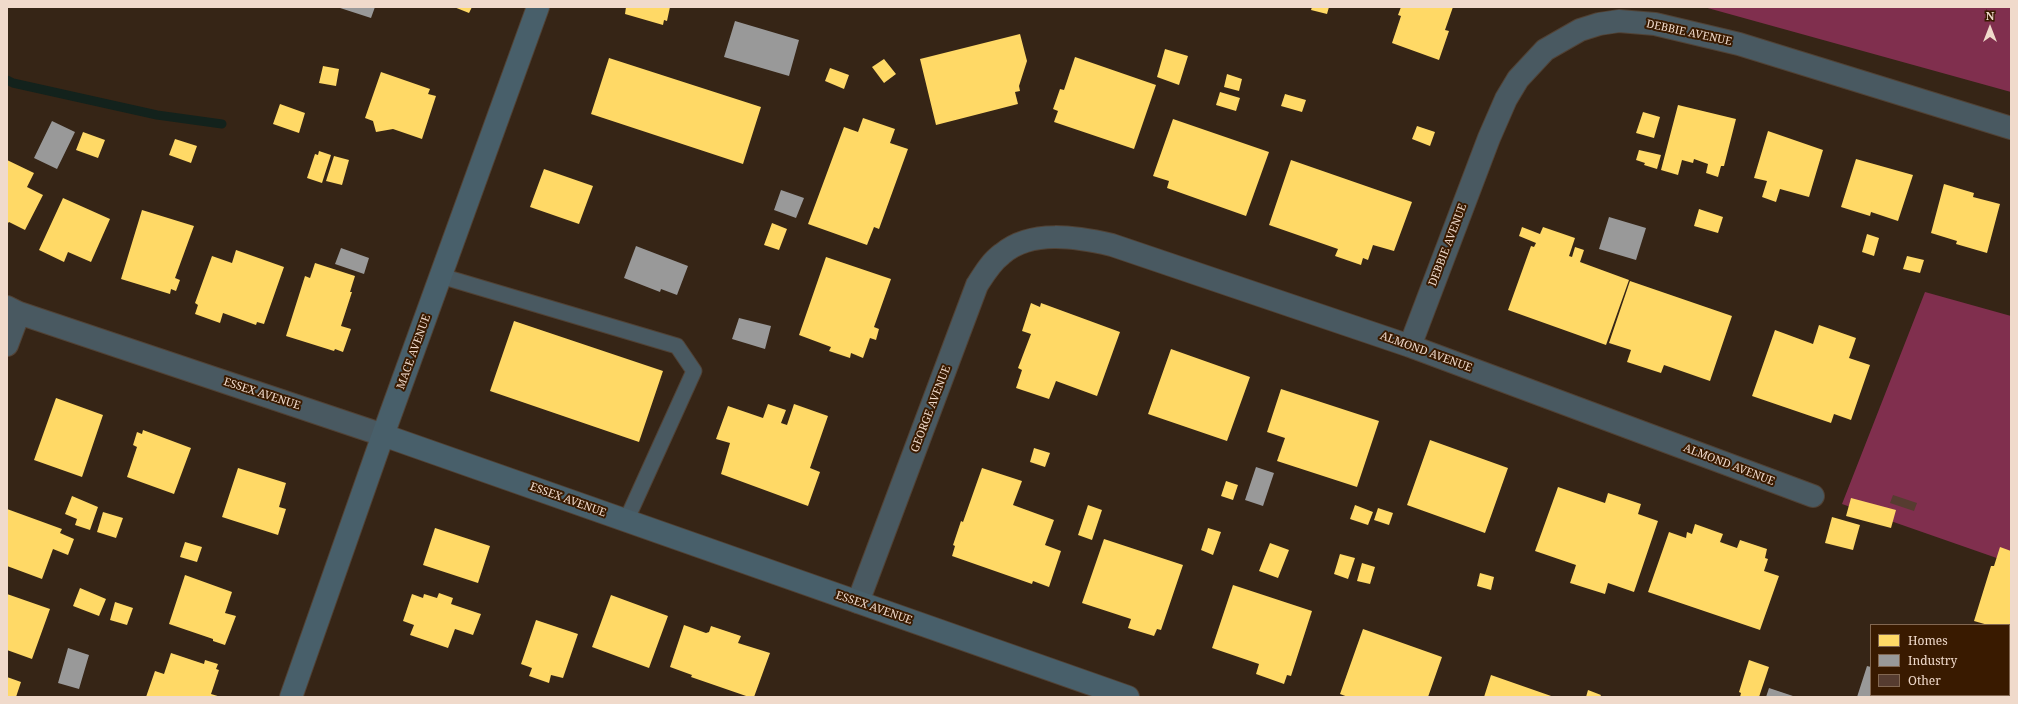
<!DOCTYPE html>
<html>
<head>
<meta charset="utf-8">
<style>
	body { margin:0 }
	#map { position:relative; width:2018px; height:704px; overflow:hidden; background:#362516; font-family:"Noto Serif",serif }
	canvas { display:block }
	.frame { position:absolute; inset:0; border:8px solid #f0dacb; pointer-events:none }
	.legend { position:absolute; left:1870px; top:624px; width:140px; height:72px; box-sizing:border-box; background:#391a00; border:1px solid #826751; margin:0; padding:5px 7px; list-style:none; font-size:12px; color:#f0dacb }
	.legend li { display:flex; align-items:center; gap:8px; height:20px }
	.legend b { width:20px; border:1px solid #826751 }
	.north { position:absolute; left:1970px; top:8px; width:40px; height:40px; -webkit-text-stroke:3px #391a00; paint-order:stroke; rotate:0deg; font-size:11px; font-weight:700; line-height:16px; text-align:center; color:#f0dacb }
	.north::after { content:''; display:block; margin:auto; width:14px; height:18px; background:#f0dacb; clip-path:polygon(50% 0,100% 100%,50% 72%,0 100%) }
</style>
</head>
<body>
<div id="map">
<canvas width="2018" height="704"></canvas>
<div class="frame"></div>
<ul class="legend">
<li><b style="height:11px;background:#ffd966"></b>Homes</li>
<li><b style="height:11px;background:#999"></b>Industry</li>
<li><b style="height:11px;background:#563c30"></b>Other</li>
</ul>
<div class="north">N</div>
</div>
<script>
const context = document.querySelector('canvas').getContext('2d');
context.lineJoin = 'round';
function fillPath(path, color) {
  context.fillStyle = color;
  context.fill(path, 'evenodd');
}
function strokePath(path, color, width, dash) {
  context.strokeStyle = color;
  context.lineWidth = width;
  context.lineCap = dash ? 'butt' : 'round';
  context.setLineDash(dash || []);
  context.stroke(path);
}
function drawText(font, color, halo, rows, align = 'center') {
  context.font = font + ' "Noto Serif",serif';
  context.lineWidth = 4;
  context.setLineDash([]);
  context.textBaseline = 'middle';
  context.strokeStyle = halo;
  context.fillStyle = color;
  for (const [text, x, y, turn = 0] of rows) {
    context.save();
    context.translate(x, y);
    context.rotate((+turn || 0) * Math.PI / 180);
    context.textAlign = isNaN(turn) ? turn : align;
    if (halo) context.strokeText(text, 0, 0);
    context.fillText(text, 0, 0);
    context.restore();
  }
}
fillPath(new Path2D(`
	M 1704,7 L 2011,7 L 2011,92 Z
	M 1925,292 L 2011,316 L 2011,563 L 1842,504 Z`), '#802f4e');
fillPath(new Path2D(`
	M 454,7 L 472,7 L 469,13 Z
	M 626,7 L 670,7 L 667,21 L 664,20 L 663,25 L 625,14 Z
	M 1312,7 L 1329,7 L 1327,14 L 1311,10 Z
	M 1401,7 L 1453,7 L 1445,30 L 1449,31 L 1439,60 L 1392,43 L 1401,16 L 1398,15 Z
	M 1020,34 L 1027,61 L 1019,86 L 1020,91 L 1015,92 L 1018,104 L 936,125 L 920,59 Z
	M 1165,49 L 1188,56 L 1179,85 L 1157,77 Z
	M 1075,57 L 1156,85 L 1134,149 L 1054,122 L 1058,111 L 1053,109 L 1060,89 L 1064,90 Z
	M 609,58 L 761,107 L 743,164 L 591,114 Z
	M 884,59 L 896,74 L 884,83 L 872,67 Z
	M 323,66 L 339,69 L 336,86 L 319,83 Z
	M 830,68 L 849,75 L 844,89 L 825,81 Z
	M 381,72 L 430,89 L 428,94 L 436,96 L 422,139 L 393,129 L 376,132 L 373,121 L 365,118 Z
	M 1227,74 L 1242,79 L 1239,91 L 1224,87 Z
	M 1220,92 L 1240,98 L 1236,111 L 1216,105 Z
	M 1285,94 L 1306,100 L 1302,112 L 1281,106 Z
	M 280,104 L 305,113 L 299,133 L 273,124 Z
	M 1678,105 L 1736,119 L 1724,166 L 1721,166 L 1718,177 L 1706,173 L 1708,164 L 1694,159 L 1693,163 L 1682,160 L 1678,175 L 1661,170 Z
	M 1643,112 L 1660,117 L 1654,138 L 1636,133 Z
	M 863,118 L 895,129 L 890,143 L 908,149 L 879,229 L 874,227 L 867,245 L 808,224 L 844,127 L 858,132 Z
	M 1173,119 L 1269,152 L 1246,216 L 1167,188 L 1169,181 L 1153,176 Z
	M 1417,126 L 1435,132 L 1430,146 L 1412,139 Z
	M 1768,131 L 1823,150 L 1809,197 L 1780,189 L 1776,202 L 1762,197 L 1767,181 L 1754,178 Z
	M 83,132 L 105,140 L 98,158 L 76,150 Z
	M 175,139 L 197,146 L 191,163 L 169,155 Z
	M 1639,150 L 1661,155 L 1657,169 L 1644,165 L 1645,163 L 1636,160 Z
	M 319,151 L 331,155 L 322,183 L 307,178 L 315,154 L 318,155 Z
	M 334,156 L 349,160 L 342,185 L 326,181 Z
	M 1856,159 L 1913,175 L 1898,221 L 1871,212 L 1870,216 L 1841,207 Z
	M 7,160 L 34,173 L 27,187 L 43,195 L 25,230 L 9,222 L 7,224 Z
	M 1291,160 L 1412,202 L 1394,251 L 1373,245 L 1368,260 L 1363,258 L 1361,265 L 1335,256 L 1338,249 L 1269,225 Z
	M 544,169 L 593,186 L 579,224 L 530,207 Z
	M 1944,184 L 1974,193 L 1973,197 L 2000,204 L 1987,253 L 1956,244 L 1957,241 L 1931,233 Z
	M 63,198 L 110,219 L 91,262 L 68,252 L 64,262 L 39,250 Z
	M 1699,209 L 1723,217 L 1718,233 L 1694,226 Z
	M 142,210 L 194,226 L 175,278 L 180,280 L 176,291 L 171,289 L 170,294 L 121,279 Z
	M 772,223 L 787,229 L 779,250 L 764,245 Z
	M 1522,227 L 1540,234 L 1543,227 L 1575,238 L 1569,256 L 1572,257 L 1575,247 L 1584,250 L 1580,262 L 1629,280 L 1606,345 L 1508,310 L 1531,246 L 1534,247 L 1536,243 L 1519,236 Z
	M 1867,234 L 1879,238 L 1874,256 L 1862,252 Z
	M 236,250 L 284,267 L 264,324 L 257,322 L 256,325 L 223,313 L 220,323 L 195,314 L 198,305 L 195,303 L 212,256 L 232,263 Z
	M 1907,256 L 1924,260 L 1920,273 L 1903,269 Z
	M 826,257 L 891,279 L 874,327 L 879,329 L 876,340 L 870,338 L 863,358 L 851,353 L 850,358 L 829,351 L 831,347 L 799,335 Z
	M 315,263 L 355,276 L 350,292 L 352,292 L 341,326 L 351,329 L 343,352 L 335,349 L 334,351 L 286,336 L 305,276 L 310,278 Z
	M 1630,281 L 1732,316 L 1710,381 L 1664,365 L 1661,373 L 1627,362 L 1631,350 L 1609,343 Z
	M 1031,303 L 1040,307 L 1041,303 L 1120,332 L 1097,396 L 1056,381 L 1049,399 L 1016,388 L 1022,370 L 1018,368 L 1031,334 L 1022,331 Z
	M 514,321 L 663,371 L 639,442 L 490,391 Z
	M 1819,325 L 1856,338 L 1849,358 L 1870,365 L 1851,420 L 1834,414 L 1831,423 L 1752,396 L 1775,330 L 1813,344 Z
	M 1171,349 L 1250,377 L 1227,441 L 1148,414 Z
	M 1281,389 L 1379,421 L 1357,487 L 1277,461 L 1285,438 L 1267,432 Z
	M 56,398 L 103,415 L 82,477 L 34,460 Z
	M 768,404 L 786,410 L 781,423 L 787,425 L 794,404 L 828,416 L 810,468 L 820,472 L 808,506 L 721,474 L 730,443 L 716,439 L 728,406 L 763,418 Z
	M 143,430 L 191,448 L 174,494 L 127,477 L 137,447 L 133,445 L 137,432 L 142,434 Z
	M 1430,440 L 1508,468 L 1485,533 L 1407,505 Z
	M 1034,448 L 1050,453 L 1045,467 L 1030,462 Z
	M 238,468 L 286,483 L 279,507 L 286,509 L 278,535 L 222,517 Z
	M 982,468 L 1022,481 L 1013,505 L 1054,520 L 1045,545 L 1061,551 L 1049,587 L 1033,581 L 1032,584 L 952,556 L 955,546 L 953,545 L 961,521 L 963,522 Z
	M 1226,481 L 1238,485 L 1233,500 L 1221,496 Z
	M 1558,487 L 1605,503 L 1608,493 L 1641,504 L 1638,514 L 1658,521 L 1634,592 L 1608,583 L 1605,594 L 1570,583 L 1576,565 L 1535,551 Z
	M 72,496 L 98,507 L 90,530 L 75,525 L 77,519 L 65,514 Z
	M 1851,498 L 1896,510 L 1891,528 L 1846,516 Z
	M 1088,505 L 1102,510 L 1092,540 L 1078,535 Z
	M 1355,505 L 1373,512 L 1368,525 L 1350,519 Z
	M 1378,508 L 1393,513 L 1389,525 L 1374,520 Z
	M 7,509 L 62,529 L 60,533 L 74,539 L 68,555 L 53,549 L 42,579 L 7,566 Z
	M 103,512 L 123,518 L 116,538 L 97,532 Z
	M 1832,517 L 1860,525 L 1853,550 L 1825,543 Z
	M 1695,524 L 1723,534 L 1720,542 L 1737,548 L 1740,540 L 1767,549 L 1765,558 L 1768,559 L 1764,571 L 1779,576 L 1760,630 L 1648,592 L 1669,532 L 1686,538 L 1687,532 L 1692,534 Z
	M 435,528 L 490,546 L 478,583 L 423,565 Z
	M 1208,528 L 1221,532 L 1213,555 L 1201,550 Z
	M 1104,539 L 1183,565 L 1161,630 L 1157,629 L 1154,636 L 1128,628 L 1131,619 L 1082,603 Z
	M 185,542 L 202,547 L 197,562 L 180,557 Z
	M 1270,543 L 1289,550 L 1278,578 L 1259,571 Z
	M 2000,547 L 2011,551 L 2011,632 L 2009,632 L 2009,625 L 1988,625 L 1974,621 L 1991,566 L 1994,566 Z
	M 1340,554 L 1355,558 L 1348,579 L 1334,574 Z
	M 1362,563 L 1375,567 L 1370,584 L 1357,581 Z
	M 1480,573 L 1494,577 L 1491,590 L 1477,586 Z
	M 185,575 L 232,592 L 225,613 L 236,616 L 225,645 L 213,641 L 213,639 L 169,624 Z
	M 1233,585 L 1312,611 L 1291,676 L 1287,675 L 1284,684 L 1256,674 L 1259,664 L 1212,648 Z
	M 80,588 L 106,599 L 99,616 L 73,606 Z
	M 439,593 L 453,598 L 451,604 L 481,614 L 473,635 L 455,629 L 448,648 L 410,635 L 414,625 L 403,621 L 412,594 L 423,598 L 424,594 L 437,598 Z
	M 7,594 L 50,609 L 32,659 L 7,650 Z
	M 611,595 L 668,616 L 649,668 L 592,647 Z
	M 115,602 L 133,608 L 127,625 L 110,620 Z
	M 536,620 L 578,634 L 563,678 L 551,675 L 549,683 L 529,676 L 532,668 L 521,664 Z
	M 684,625 L 706,633 L 709,632 L 711,626 L 741,636 L 738,643 L 770,653 L 754,697 L 749,697 L 691,677 L 692,675 L 670,667 Z
	M 1363,629 L 1442,657 L 1428,697 L 1348,697 L 1340,694 Z
	M 171,653 L 204,664 L 205,660 L 218,664 L 216,669 L 219,670 L 211,694 L 221,697 L 146,697 L 155,671 L 164,674 Z
	M 1749,660 L 1769,667 L 1759,697 L 1740,697 L 1741,693 L 1739,692 Z
	M 1491,675 L 1554,697 L 1484,697 Z
	M 7,677 L 21,682 L 16,697 L 7,697 Z
	M 1588,690 L 1601,695 L 1600,697 L 1586,697 Z`), '#ffd966');
fillPath(new Path2D(`
	M 337,7 L 375,7 L 371,18 Z
	M 735,21 L 799,40 L 789,76 L 724,57 Z
	M 52,121 L 75,132 L 57,169 L 34,158 Z
	M 781,190 L 804,198 L 796,218 L 774,210 Z
	M 1609,217 L 1646,228 L 1636,260 L 1599,249 Z
	M 636,246 L 688,266 L 677,295 L 661,289 L 660,292 L 624,278 Z
	M 341,248 L 369,258 L 364,274 L 335,264 Z
	M 739,318 L 771,326 L 765,349 L 732,339 Z
	M 1256,467 L 1274,473 L 1263,506 L 1245,500 Z
	M 68,648 L 89,655 L 79,689 L 58,683 Z
	M 1867,666 L 1871,667 L 1871,695 L 1886,695 L 1885,697 L 1857,697 Z
	M 1769,688 L 1796,697 L 1766,697 Z`), '#999');
strokePath(new Path2D(`
	M 7,80 L 13,83 L 157,115 L 222,124`), '#13221c', 9);
fillPath(new Path2D(`
	M 1893,495 L 1917,503 L 1914,511 L 1890,503 Z`), '#563c30');
const lane = new Path2D(`
	M 441,276 L 677,346 L 694,371 L 626,521`);
const street = new Path2D(`
	M 7,307 L 19,313 L 383,435
	M 7,345 L 19,313
	M 1410,346 L 1489,138 L 1506,99 L 1518,79 L 1545,50 L 1580,30 L 1599,24 L 1619,21 L 1655,24 L 1739,44 L 2011,128
	M 858,602 L 977,285 C 984,274 991,262 1002,254 C 1031,229 1077,237 1112,245 L 1410,346 L 1813,496`);
const secondary = new Path2D(`
	M 383,435 L 1128,697
	M 291,697 L 383,435 L 538,7`);
strokePath(lane, '#514235', 17);
strokePath(street, '#514235', 24);
strokePath(secondary, '#514235', 24);
strokePath(lane, '#495961', 15);
strokePath(street, '#495961', 22);
strokePath(secondary, '#485f6a', 22);
drawText('11px', '#f0dacb', '#391a00', [
	["DEBBIE AVENUE",1689,33,12],
	["DEBBIE AVENUE",1448,245,-69],
	["MACE AVENUE",414,352,-70],
	["ALMOND AVENUE",1426,352,20],
	["ESSEX AVENUE",262,394,18],
	["GEORGE AVENUE",931,409,-69],
	["ALMOND AVENUE",1729,465,21],
	["ESSEX AVENUE",568,500,20],
	["ESSEX AVENUE",874,608,19]
]);
</script>
</body>
</html>
